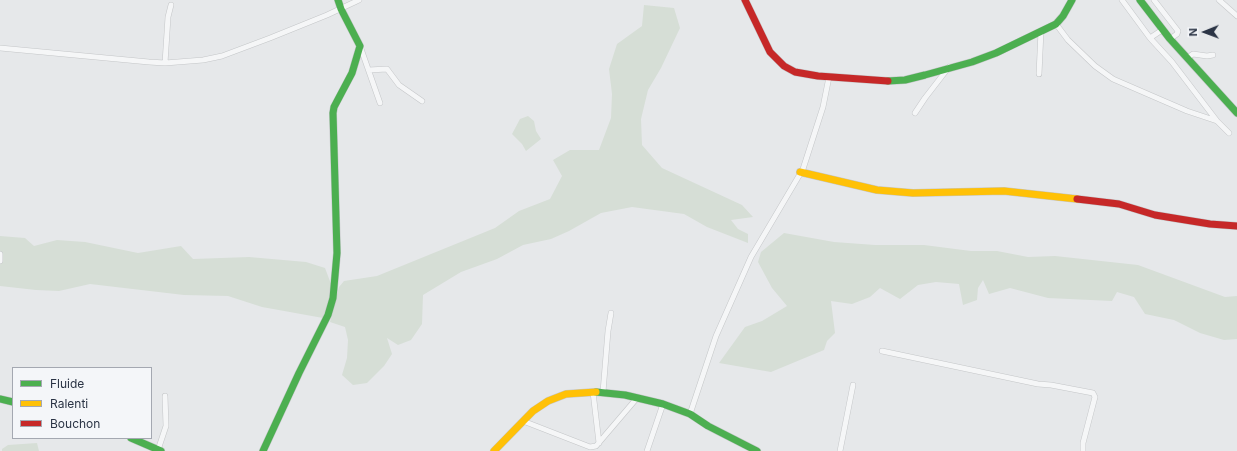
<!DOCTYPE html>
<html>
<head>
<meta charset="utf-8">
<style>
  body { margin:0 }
  #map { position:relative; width:1237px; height:451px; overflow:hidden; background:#e6e8ea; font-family:Inter,sans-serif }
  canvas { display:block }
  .legend { position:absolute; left:12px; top:367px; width:140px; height:72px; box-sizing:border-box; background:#f4f6f9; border:1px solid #a4a8b1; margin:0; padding:5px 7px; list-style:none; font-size:12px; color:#2b3445 }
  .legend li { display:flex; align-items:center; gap:8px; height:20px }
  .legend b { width:20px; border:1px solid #a4a8b1 }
  .north { position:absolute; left:1185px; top:12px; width:40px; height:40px; -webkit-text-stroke:3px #f4f6f9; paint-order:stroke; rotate:269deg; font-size:11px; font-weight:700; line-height:16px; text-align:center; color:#2b3445 }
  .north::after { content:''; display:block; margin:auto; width:14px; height:18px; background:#2b3445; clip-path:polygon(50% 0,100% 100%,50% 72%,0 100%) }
</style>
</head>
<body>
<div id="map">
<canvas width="1237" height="451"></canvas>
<ul class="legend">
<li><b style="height:5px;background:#4caf50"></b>Fluide</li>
<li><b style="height:5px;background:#ffc107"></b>Ralenti</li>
<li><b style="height:5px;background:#c62828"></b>Bouchon</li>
</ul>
<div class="north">N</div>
</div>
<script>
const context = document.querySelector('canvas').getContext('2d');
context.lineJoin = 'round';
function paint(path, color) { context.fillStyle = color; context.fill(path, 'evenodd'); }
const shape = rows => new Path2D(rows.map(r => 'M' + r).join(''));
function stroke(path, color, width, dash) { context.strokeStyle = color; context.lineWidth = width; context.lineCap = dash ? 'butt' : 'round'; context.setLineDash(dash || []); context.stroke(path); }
const green = shape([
  [644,5,674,8,680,28,661,68,648,90,641,119,642,145,662,168,742,205,753,217,731,220,738,229,748,234,748,243,707,227,684,214,632,207,601,213,569,231,551,239,523,245,497,259,461,272,423,295,422,324,411,340,398,345,387,338,392,354,384,366,367,383,353,385,342,375,347,358,348,340,345,327,330,322,339,287,344,281,377,276,495,228,519,211,550,199,562,176,553,160,570,150,599,150,611,118,612,94,609,69,617,44,642,26],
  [528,116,534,121,536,131,541,139,526,151,522,144,512,134,520,119],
  [784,233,834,242,875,245,924,245,971,251,997,251,1028,257,1055,256,1138,265,1225,297,1237,296,1237,339,1224,340,1200,333,1174,320,1145,314,1134,297,1117,292,1112,301,1048,298,1010,288,989,294,983,280,978,288,977,300,963,305,959,284,936,282,918,285,900,299,880,288,870,297,852,304,831,301,835,333,827,341,824,350,771,372,719,363,745,327,762,321,787,306,772,288,758,262,761,252],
  [0,236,25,238,34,246,57,240,85,242,138,253,181,246,193,259,249,257,306,262,325,268,331,284,329,301,323,318,262,307,228,296,184,295,90,284,59,291,36,290,0,286],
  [37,443,39,451,2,451,2,449,8,445]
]);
const street = shape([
  [1122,0,1150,38,1162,30],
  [1154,0,1178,31,1177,34,1170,39],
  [1219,0,1237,16],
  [1056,24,1068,40,1095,66,1113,79,1187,111,1217,121],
  [1150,38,1172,62,1217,121,1229,133],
  [360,46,380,103],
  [0,48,149,62,165,63,203,60,222,56,270,38,327,15,359,0],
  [1187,58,1193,54,1207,56,1213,55],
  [165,63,168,17,171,5],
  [369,70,387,69,399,85,422,101],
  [1039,74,1041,31],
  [915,113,925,98,949,67],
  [0,254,0,261],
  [882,351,1038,384,1051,385,1093,393,1095,397,1083,443,1083,451],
  [593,392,599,443],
  [603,392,608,331,611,313],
  [690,414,716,336,751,257,803,169,823,107,829,77],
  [523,421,590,447,596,446,637,398],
  [158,450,166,426,165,396],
  [647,451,663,404],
  [840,451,853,385]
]);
const fast = shape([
  [1140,0,1170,39,1237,113],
  [888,81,905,80,925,75,972,62,996,53,1056,24,1063,16,1072,0],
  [596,392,625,395,663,404,690,414,708,426,757,451],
  [0,399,13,402],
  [131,438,161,451],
  [263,451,299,373,328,315,333,298,337,253,333,113,334,107,352,73,360,46,341,9,338,0]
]);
const slow = shape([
  [800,172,877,190,913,193,1004,191,1077,199],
  [494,451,533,411,548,401,566,394,596,392]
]);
const jam = shape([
  [745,0,770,52,784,66,795,72,818,76,888,81],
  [1077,199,1119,204,1155,215,1210,224,1237,226]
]);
paint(green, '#d6ded6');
stroke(street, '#c4c6c8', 6);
stroke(fast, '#c4c6c8', 8);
stroke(slow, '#c4c6c8', 8);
stroke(jam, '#c4c6c8', 8);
stroke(street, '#f5f6f7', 5);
stroke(fast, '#4caf50', 7);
stroke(slow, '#ffc107', 7);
stroke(jam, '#c62828', 7);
</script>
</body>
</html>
